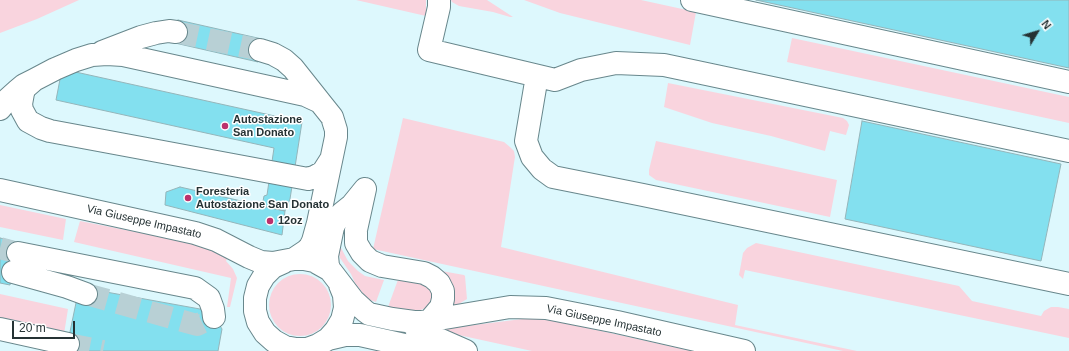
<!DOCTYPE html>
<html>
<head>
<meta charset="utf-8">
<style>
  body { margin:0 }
  #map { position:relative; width:1069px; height:351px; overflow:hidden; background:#ddf8fd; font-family:Helvetica,sans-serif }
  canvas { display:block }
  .north { position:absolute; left:1017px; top:12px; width:40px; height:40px; -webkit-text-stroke:3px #fff; paint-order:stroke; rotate:52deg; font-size:11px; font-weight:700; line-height:16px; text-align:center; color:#253234 }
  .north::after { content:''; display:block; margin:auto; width:14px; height:18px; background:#253234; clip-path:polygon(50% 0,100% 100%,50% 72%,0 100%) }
  .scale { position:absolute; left:12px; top:321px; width:63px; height:18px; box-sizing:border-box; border:2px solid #253234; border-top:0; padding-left:5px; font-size:12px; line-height:14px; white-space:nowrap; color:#253234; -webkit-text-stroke:3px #fff; paint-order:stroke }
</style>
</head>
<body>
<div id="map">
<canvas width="1069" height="351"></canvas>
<div class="north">N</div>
<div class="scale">20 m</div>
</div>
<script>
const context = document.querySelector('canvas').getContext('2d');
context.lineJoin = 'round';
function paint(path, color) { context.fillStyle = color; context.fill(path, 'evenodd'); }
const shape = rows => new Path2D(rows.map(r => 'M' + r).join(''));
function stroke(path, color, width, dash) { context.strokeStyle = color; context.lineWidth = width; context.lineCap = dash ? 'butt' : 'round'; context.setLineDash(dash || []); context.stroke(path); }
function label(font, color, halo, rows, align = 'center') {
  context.font = font + ' Helvetica,sans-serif'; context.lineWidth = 3; context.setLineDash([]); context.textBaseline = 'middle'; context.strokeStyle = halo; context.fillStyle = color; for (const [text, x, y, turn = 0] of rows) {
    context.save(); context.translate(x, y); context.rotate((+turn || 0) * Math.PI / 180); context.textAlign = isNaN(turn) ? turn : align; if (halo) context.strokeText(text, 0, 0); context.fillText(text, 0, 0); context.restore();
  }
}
const green = shape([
  [0,0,79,0,37,19,0,33],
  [356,0,426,0,426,16],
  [451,0,487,0,513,17,510,17,493,12,459,6,452,2],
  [524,0,641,0,696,12,690,45,560,13],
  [792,38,1069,97,1069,123,787,62],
  [668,83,843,118,847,121,849,125,846,135,830,131,825,151,771,136,712,123,664,107],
  [403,118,504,142,510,147,514,151,515,157,514,163,501,247,738,305,735,325,857,351,843,351,373,249],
  [656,141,837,180,830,217,656,180,649,175,649,170],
  [0,205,66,219,63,240,0,227],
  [80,221,203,245,228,257,226,261,233,269,237,278,230,307,227,307,231,278,74,242],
  [756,243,959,286,972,301,1041,316,1044,311,1051,307,1058,307,1069,309,1069,338,745,270,743,279,739,275,743,253,747,248],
  [340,246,348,261,358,271,365,276,384,280,376,302,370,300,365,296,355,283,351,274,340,258,339,253,338,247],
  [436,270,464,275,465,276,467,299,446,312],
  '269 305a31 31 0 1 1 62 0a31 31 0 1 1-62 0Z',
  [399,277,423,283,431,290,432,293,431,299,429,304,426,308,415,312,398,310,388,307],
  [0,294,68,309,64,334,0,321],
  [538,317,692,351,532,351,454,334,442,329]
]);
const building = shape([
  [756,0,1069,0,1069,68,756,0],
  [178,20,262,39,258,62,175,43,178,20],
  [62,69,302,122,290,199,285,211,262,206,264,196,267,195,274,148,56,100,62,69],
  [862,121,1061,164,1041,261,845,219,862,121],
  [180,187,285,211,282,235,165,205,166,192,180,187],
  [0,238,20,243,10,285,0,283,0,238],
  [95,290,211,311,222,329,218,351,66,351,77,298,95,290]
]);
const minorTunnel = shape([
  [176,32,260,50],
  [0,248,18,253],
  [86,294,197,325,214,317],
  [68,344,103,351]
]);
const minor = shape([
  [439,0,439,7,429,50,555,80,581,70,616,63,664,65,1069,151],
  [692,0,1069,82],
  [260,50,273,54,284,60,293,68,320,102],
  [102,52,141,37,156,33,169,31,176,32],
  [537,76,526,141,532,157,542,169,553,177,643,195,1069,284],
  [32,82,25,88,23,93,21,104,22,110,28,121,41,128,50,131,308,179,314,177,323,172,330,161],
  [0,109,8,99,18,90,24,85,34,80,55,69,76,60,92,55,107,54,123,55,305,95,320,102,332,117,336,130,336,137,318,223,313,241,310,247,306,251,294,259],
  [365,189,356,230,356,243,362,253,370,261,382,266,424,273,432,277,439,283,443,291,443,299,441,307,430,320],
  [0,190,195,233,216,240,249,257,261,262,273,263,294,259,304,259,314,261,330,270,353,300,365,311,369,314,392,319,414,322,421,322,510,307,546,308,617,322,744,351],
  [18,253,195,288,209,298,213,309,214,317],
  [284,262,273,267,264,276,258,286,255,298,255,311,258,322,265,333,274,341,285,347,296,349,307,349,318,345,328,339,336,330,342,320,345,308,344,295,340,285],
  [330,270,328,266,327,256,333,227,337,219,342,213,352,205,365,189],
  [13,272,67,287,86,294],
  [0,329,68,344],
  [416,329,466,351],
  [328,339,345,335,360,335,431,351]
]);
const markers = [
  [225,126,4,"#bb316c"],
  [188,198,4,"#bb316c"],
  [270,221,4,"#bb316c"]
];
const poiNames = [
  ["Autostazione",233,120],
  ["San Donato",233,133],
  ["Foresteria",196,192],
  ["Autostazione San Donato",196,205],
  ["12oz",278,221]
];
const streetNames = [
  ["Via Giuseppe Impastato",144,222,13],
  ["Via Giuseppe Impastato",604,321,12]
];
paint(green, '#f9d4de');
paint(building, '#83e0ef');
stroke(building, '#94b5ba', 1);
stroke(minorTunnel, '#b8d0d5', 22, [22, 11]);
stroke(minor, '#68878c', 24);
stroke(minor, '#fff', 22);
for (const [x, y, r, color] of markers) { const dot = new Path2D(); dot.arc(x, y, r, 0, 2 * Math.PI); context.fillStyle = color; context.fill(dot); stroke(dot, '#fff', 1.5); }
label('bold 11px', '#253234', '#fff', poiNames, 'left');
label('11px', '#253234', '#fff', streetNames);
</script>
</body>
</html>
